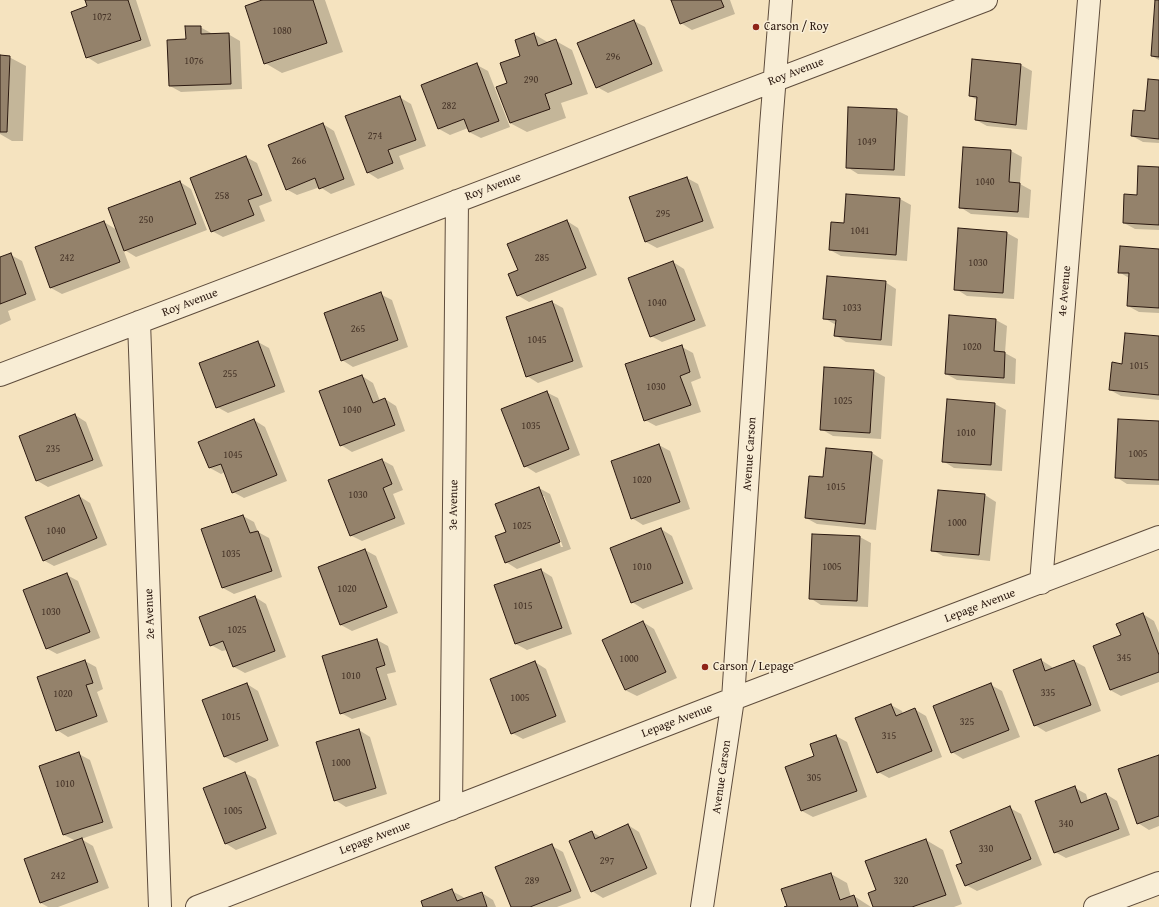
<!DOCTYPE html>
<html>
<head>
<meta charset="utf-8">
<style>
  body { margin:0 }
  canvas { display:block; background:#f5e3bf }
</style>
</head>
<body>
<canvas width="1159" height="907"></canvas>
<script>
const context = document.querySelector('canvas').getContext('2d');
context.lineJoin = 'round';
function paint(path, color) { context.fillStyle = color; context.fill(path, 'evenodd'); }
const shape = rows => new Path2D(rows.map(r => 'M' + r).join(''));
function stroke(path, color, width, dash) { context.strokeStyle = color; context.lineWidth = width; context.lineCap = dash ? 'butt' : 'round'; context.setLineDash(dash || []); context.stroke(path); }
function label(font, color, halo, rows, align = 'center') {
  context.font = font + ' "Gentium Book Plus",serif'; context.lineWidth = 3; context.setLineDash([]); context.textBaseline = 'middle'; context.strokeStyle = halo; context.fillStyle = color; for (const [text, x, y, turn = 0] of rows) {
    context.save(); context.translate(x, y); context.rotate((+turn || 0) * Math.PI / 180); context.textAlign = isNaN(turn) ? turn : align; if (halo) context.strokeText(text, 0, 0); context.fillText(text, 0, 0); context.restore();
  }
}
const shadow = shape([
  [86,0,136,0,151,46,98,64,87,57,89,7],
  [265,0,325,0,343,52,282,73,265,63],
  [672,0,730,0,735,14,692,30,681,23],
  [1156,0,1159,0,1159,60,1152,56],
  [634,21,645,27,663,71,608,93,597,87],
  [200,27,211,33,212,35,228,34,240,41,242,89,181,92,170,86,187,40],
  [534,34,549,43,556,41,572,50,588,94,561,103,566,118,527,132,510,123,508,83],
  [0,56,9,57,26,66,23,141,12,141,0,134],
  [973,60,1021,65,1032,71,1027,130,987,126,976,120,977,100,970,96],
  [477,65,488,71,510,127,481,138,469,132,468,128,450,135,439,129],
  [1159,81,1159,143,1143,142,1132,136,1146,112],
  [399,97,411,104,426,146,399,156,404,169,378,179,367,172],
  [896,110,908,116,905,176,858,174,847,167],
  [323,124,334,131,355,185,331,194,320,187,297,195,286,189],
  [1011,151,1022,157,1020,184,1031,190,1029,218,971,214,960,207],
  [246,157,257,163,272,201,259,206,265,221,223,237,212,231],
  [1159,168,1159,230,1135,229,1124,223],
  [687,178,698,184,714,228,657,248,646,242],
  [180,182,191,189,207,230,136,257,123,249,130,268,62,294,51,288,36,248,104,222,117,230],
  [846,195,900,199,911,205,907,261,841,256,830,250,845,224],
  [567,221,578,228,597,275,529,302,517,295,519,270],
  [959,229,1007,233,1018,239,1014,299,967,296,956,289],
  [1159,250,1159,313,1139,312,1128,306,1129,278,1119,272],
  [11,255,22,261,36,300,8,311,11,320,0,325,0,259],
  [673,262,684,269,706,326,662,342,651,336],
  [885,282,896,289,892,346,846,342,835,335,836,325,824,318],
  [380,294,392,300,408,347,353,367,342,360],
  [552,302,563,308,583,367,538,383,527,376],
  [950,316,996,320,1007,326,1005,353,1016,359,1015,384,957,380,946,374],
  [1159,337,1159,400,1121,396,1110,390,1123,365],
  [258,342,269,348,285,392,228,413,217,407],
  [682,347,693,353,701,378,691,382,701,412,656,426,645,420],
  [874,371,885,377,881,439,833,436,821,429],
  [362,376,373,383,380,401,385,399,396,406,405,431,352,452,341,445],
  [546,392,558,398,580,455,536,473,525,466],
  [995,404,1006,410,1002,471,954,468,943,461],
  [75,415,86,422,103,466,48,487,36,480],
  [254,420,265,427,287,481,244,498,233,492,225,472,221,474,210,468],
  [1159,422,1159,485,1127,484,1116,477],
  [659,445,670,451,690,509,643,525,632,518],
  [872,453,883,460,876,530,817,524,806,518,824,478],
  [382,460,393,466,403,490,393,494,405,524,362,541,350,535],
  [539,488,550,494,571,549,517,569,506,562,508,533],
  [542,496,544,496,563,547,561,547],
  [985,495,996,502,990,561,943,556,932,550],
  [79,496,90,503,107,545,54,566,43,560],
  [243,516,254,522,258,532,269,538,282,577,234,594,223,588,203,530],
  [661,529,672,536,693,589,643,609,632,602],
  [860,537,871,543,868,607,821,605,810,598],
  [365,550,376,556,398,613,352,631,341,625],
  [541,570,552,577,572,634,527,650,516,644],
  [67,575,78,581,100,638,57,654,46,648],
  [255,597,266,604,286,657,245,673,234,667,227,650,222,651,211,645],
  [1143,614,1154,621,1159,633,1159,682,1121,696,1110,690,1122,635],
  [643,622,654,629,677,678,637,696,625,690],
  [377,640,388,646,396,672,387,674,397,705,352,719,341,713],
  [1041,660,1052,667,1053,669,1074,661,1085,667,1101,711,1046,732,1035,725],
  [85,661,96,667,103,689,97,692,108,722,68,737,57,730],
  [535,662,546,669,566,722,523,739,512,733],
  [247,684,258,691,279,746,236,763,225,757,204,701],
  [991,685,1002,691,1020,737,963,759,952,752],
  [891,705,902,711,903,714,914,709,926,716,942,757,889,778,878,772],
  [359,730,370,737,387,794,346,807,335,800],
  [836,736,847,742,867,797,813,817,802,811,815,757],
  [79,754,90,760,113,828,81,839,93,846,109,888,58,907,48,907,41,903,25,860,76,841,64,835],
  [1159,756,1159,826,1149,830,1138,823],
  [245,773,256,779,277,834,236,850,225,843],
  [1075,788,1086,794,1088,801,1106,794,1117,801,1130,835,1066,858,1055,852],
  [1010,808,1021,814,1042,865,977,891,966,885,964,863],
  [628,825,639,832,657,874,603,898,592,891,592,832,601,837],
  [926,840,943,850,962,904,954,907,874,907,877,891],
  [552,846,563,852,581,898,557,907,512,907],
  [831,874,847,883,851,897,854,896,871,907,787,907],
  [452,891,463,897,465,900,482,893,493,900,496,907,424,907]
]);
const building = shape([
  [85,0,128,0,141,40,86,58,71,12,87,6,85,0],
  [262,0,313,0,327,43,264,64,245,6,262,0],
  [671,0,721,0,724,7,680,24,671,0],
  [1155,0,1159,0,1159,57,1151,56,1155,0],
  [634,20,652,64,596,88,577,43,634,20],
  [185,26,201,26,201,34,229,33,231,84,169,86,167,40,186,39,185,26],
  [534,33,538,46,556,39,572,84,545,94,550,109,510,123,496,87,507,83,500,63,520,56,515,40,534,33],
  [0,55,10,56,7,132,0,132,0,55],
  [972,59,1021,64,1016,125,975,120,977,97,969,96,972,59],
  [477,63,499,121,469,132,464,119,438,129,421,85,477,63],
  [1148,79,1159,80,1159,139,1131,136,1133,110,1145,111,1148,79],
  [400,96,416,140,388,150,393,163,367,173,345,116,400,96],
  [848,107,897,109,894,170,846,168,848,107],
  [323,123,344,179,319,189,315,178,286,190,268,145,323,123],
  [963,147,1011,150,1009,182,1020,183,1018,212,959,208,963,147],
  [246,156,262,195,248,200,254,215,211,232,190,178,246,156],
  [1138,166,1159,167,1159,225,1123,223,1124,194,1137,195,1138,166],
  [687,177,703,221,645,242,629,197,687,177],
  [180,181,196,224,124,251,108,208,180,181],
  [846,194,900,198,896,255,829,250,831,222,844,223,846,194],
  [567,220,586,268,517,296,508,274,518,270,507,244,567,220],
  [104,221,120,262,50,288,35,247,104,221],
  [958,228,1007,232,1003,293,954,290,958,228],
  [1120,246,1159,249,1159,308,1127,306,1129,273,1118,273,1120,246],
  [11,253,26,294,0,304,0,257,11,253],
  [673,261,695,320,650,337,628,278,673,261],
  [827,276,886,281,881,340,834,336,836,320,823,319,827,276],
  [381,292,398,340,341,361,324,313,381,292],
  [552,301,573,361,526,377,506,317,552,301],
  [949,315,996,319,994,351,1005,352,1004,378,945,374,949,315],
  [1125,333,1159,336,1159,395,1109,390,1112,362,1122,364,1125,333],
  [258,341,275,386,216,408,199,363,258,341],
  [682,345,690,372,680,376,691,405,644,421,625,364,682,345],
  [824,367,874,370,870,433,820,430,824,367],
  [362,375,373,403,385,398,395,425,340,446,319,391,362,375],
  [547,391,569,449,524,467,501,409,547,391],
  [947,399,995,403,991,465,942,462,947,399],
  [75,414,93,460,36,481,19,436,75,414],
  [254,419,277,475,232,493,221,464,209,468,198,442,254,419],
  [1118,419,1159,421,1159,480,1115,478,1118,419],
  [659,444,680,502,631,519,611,461,659,444],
  [826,448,872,452,865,524,805,518,809,476,823,477,826,448],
  [382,459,392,484,383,488,395,518,350,536,328,480,382,459],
  [539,487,560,542,505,563,495,536,506,532,495,504,539,487],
  [938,490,985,494,979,555,931,551,938,490],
  [79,495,97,538,43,561,25,517,79,495],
  [243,515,250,533,258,531,272,571,222,588,201,529,243,515],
  [661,528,683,583,631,603,610,548,661,528],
  [812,534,860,536,857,601,809,599,812,534],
  [365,549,387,607,340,625,318,567,365,549],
  [541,569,562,628,515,644,494,585,541,569],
  [67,573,90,632,46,649,23,590,67,573],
  [255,596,275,651,233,667,223,641,210,646,199,617,255,596],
  [1143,613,1159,655,1159,672,1110,690,1093,646,1121,635,1116,624,1143,613],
  [643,621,666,672,625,690,602,640,643,621],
  [377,639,385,665,376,668,386,699,340,714,322,656,377,639],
  [1041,659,1045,671,1074,660,1091,705,1034,726,1013,670,1041,659],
  [85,660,93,683,86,685,97,716,56,731,37,677,85,660],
  [535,661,556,716,511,734,490,679,535,661],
  [247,683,268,740,224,757,202,700,247,683],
  [991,683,1009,730,951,753,933,706,991,683],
  [891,704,896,716,915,708,932,751,877,773,855,718,891,704],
  [359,729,376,788,334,801,316,742,359,729],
  [836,735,857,791,801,811,785,767,814,756,810,744,836,735],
  [79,752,103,822,63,835,39,766,79,752],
  [1159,755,1159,816,1137,824,1118,769,1159,755],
  [245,772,266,828,225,844,203,788,245,772],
  [1075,786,1081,803,1106,793,1119,829,1054,853,1035,801,1075,786],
  [1010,806,1031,859,965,886,956,865,962,863,950,831,1010,806],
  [628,824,647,868,591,892,569,841,592,831,595,839,628,824],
  [82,838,98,882,40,903,24,859,82,838],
  [926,839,946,895,912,907,873,907,868,893,876,890,865,861,926,839],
  [552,844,571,891,530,907,511,907,495,867,552,844],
  [831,873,840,900,854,895,858,907,784,907,787,906,781,889,831,873],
  [452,889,457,901,482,892,487,907,423,907,421,901,452,889]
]);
const minor = shape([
  [139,322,160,907],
  [0,375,986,0],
  [1041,583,1089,0],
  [451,809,457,201],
  [197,907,733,699,1159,537],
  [702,907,733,699,771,126,781,0],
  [1095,907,1159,883]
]);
const markers = [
  [756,27,4,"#8f2418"],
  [705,667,4,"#8f2418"]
];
const numberNames = [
  ["1072",102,17],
  ["1080",282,31],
  ["296",613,57],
  ["1076",194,61],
  ["290",531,80],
  ["282",449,106],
  ["274",375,136],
  ["1049",867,142],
  ["266",299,161],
  ["1040",985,182],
  ["258",222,196],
  ["295",663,214],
  ["250",146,220],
  ["1041",860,231],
  ["242",67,258],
  ["285",542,258],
  ["1030",978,263],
  ["1040",657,303],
  ["1033",852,308],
  ["265",358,329],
  ["1045",537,340],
  ["1020",972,347],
  ["1015",1139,366],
  ["255",230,374],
  ["1030",656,387],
  ["1025",843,401],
  ["1040",352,410],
  ["1035",531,426],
  ["1010",966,433],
  ["235",53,449],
  ["1005",1138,454],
  ["1045",233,455],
  ["1020",642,480],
  ["1015",836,487],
  ["1030",358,495],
  ["1000",957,523],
  ["1025",522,526],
  ["1040",56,531],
  ["1035",231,554],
  ["1010",642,567],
  ["1005",832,567],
  ["1020",347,589],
  ["1015",523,606],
  ["1030",51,612],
  ["1025",237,630],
  ["345",1124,658],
  ["1000",629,659],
  ["1010",351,676],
  ["335",1048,693],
  ["1020",63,694],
  ["1005",520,698],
  ["1015",231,717],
  ["325",967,722],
  ["315",889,736],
  ["1000",341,763],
  ["305",814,778],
  ["1010",65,784],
  ["1005",233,811],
  ["340",1066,824],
  ["330",986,849],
  ["297",607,861],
  ["242",58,876],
  ["289",532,881],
  ["320",901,881]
];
const poiNames = [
  ["Carson / Roy",764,27],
  ["Carson / Lepage",713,667]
];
const streetNames = [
  ["Roy Avenue",796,72,-21],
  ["Roy Avenue",493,187,-21],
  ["4e Avenue",1065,291,-85],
  ["Roy Avenue",190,303,-21],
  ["Avenue Carson",750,454,-86],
  ["3e Avenue",454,505,-89],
  ["Lepage Avenue",980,606,-21],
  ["2e Avenue",150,614,-92],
  ["Lepage Avenue",677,721,-21],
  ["Avenue Carson",722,777,-82],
  ["Lepage Avenue",375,838,-21]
];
paint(shadow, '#0003');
paint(building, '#94826b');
stroke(building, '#2b1910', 1);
stroke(minor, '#5e4c3c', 24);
stroke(minor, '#f8edd5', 22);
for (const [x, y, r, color] of markers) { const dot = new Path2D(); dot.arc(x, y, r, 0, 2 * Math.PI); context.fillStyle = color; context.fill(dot); stroke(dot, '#f8edd5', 1.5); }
label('10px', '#453327', null, numberNames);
label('12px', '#2b1910', '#f8edd5', poiNames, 'left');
label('12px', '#2b1910', '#f8edd5', streetNames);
</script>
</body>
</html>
